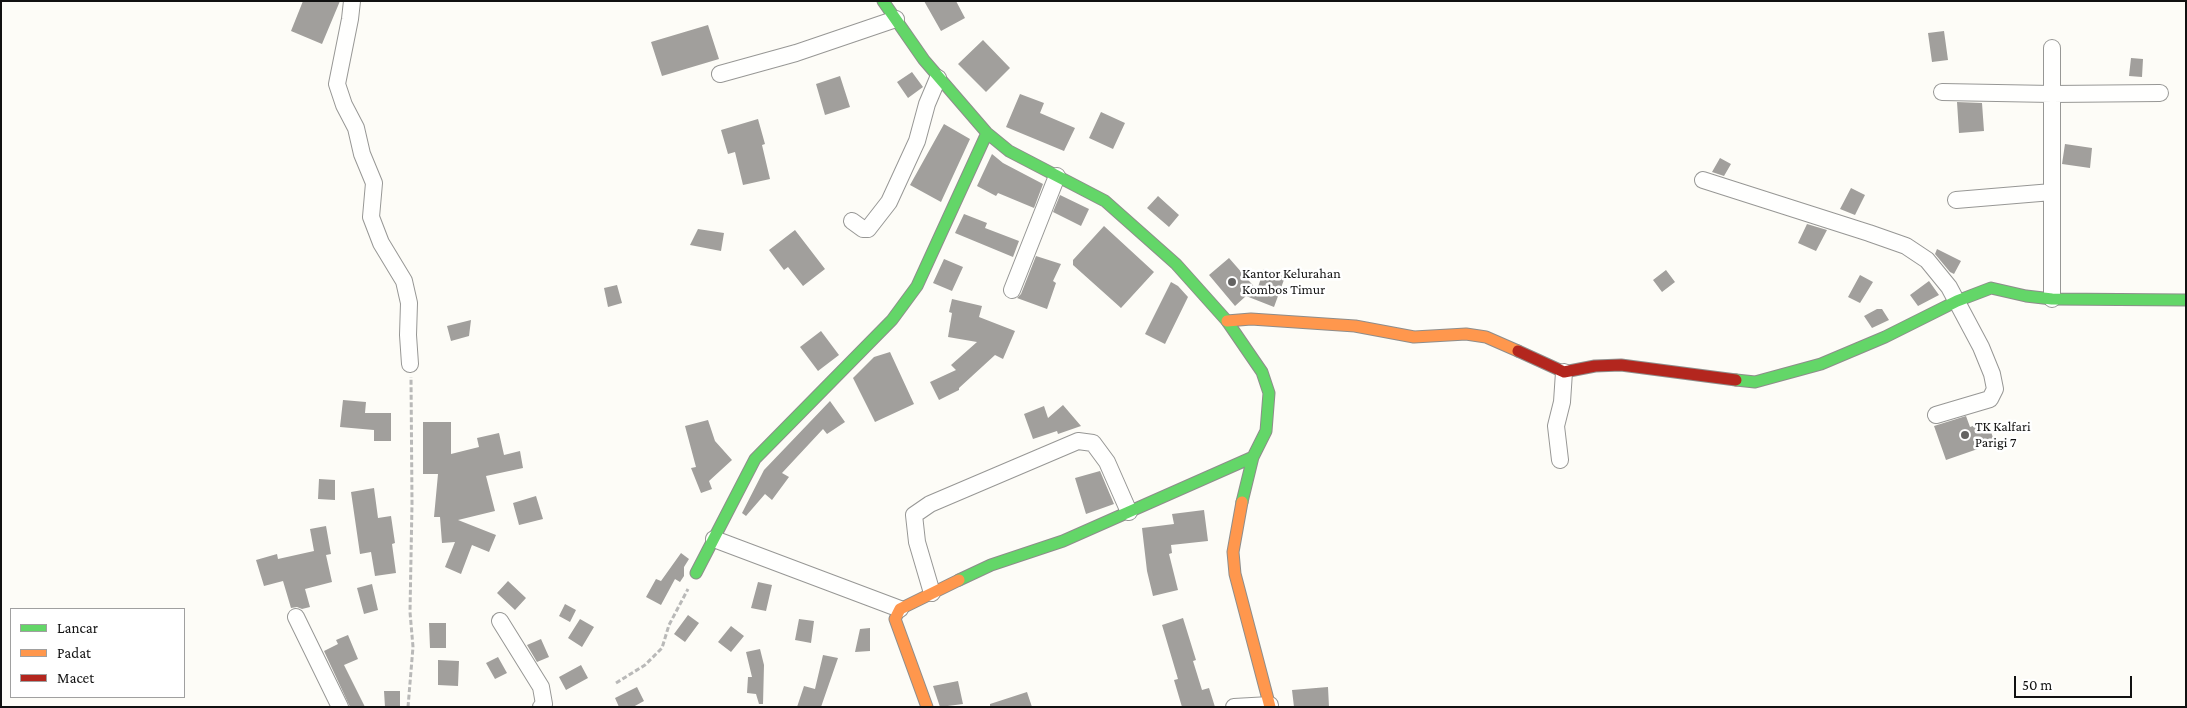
<!DOCTYPE html>
<html>
<head>
<meta charset="utf-8">
<style>
  body { margin:0 }
  #map { position:relative; width:2187px; height:708px; overflow:hidden; background:#fdfcf7; font-family:"Crimson Pro",serif }
  canvas { display:block }
  .frame { position:absolute; inset:0; border:2px solid #111; pointer-events:none }
  .legend { position:absolute; left:10px; top:608px; width:175px; height:90px; box-sizing:border-box; background:#fff; border:1px solid #a0a0a0; margin:0; padding:6px 9px; list-style:none; font-size:15px; color:#111 }
  .legend li { display:flex; align-items:center; gap:10px; height:25px }
  .legend b { width:25px; border:1px solid #a0a0a0 }
  .scale { position:absolute; left:2014px; top:676px; width:118px; height:22px; box-sizing:border-box; border:2px solid #111; border-top:0; padding-left:6px; font-size:15px; line-height:18px; white-space:nowrap; color:#111; -webkit-text-stroke:4px #fff; paint-order:stroke }
</style>
</head>
<body>
<div id="map">
<canvas width="2187" height="708"></canvas>
<div class="frame"></div>
<ul class="legend">
<li><b style="height:6px;background:#63d668"></b>Lancar</li>
<li><b style="height:6px;background:#ff974d"></b>Padat</li>
<li><b style="height:6px;background:#b3261e"></b>Macet</li>
</ul>
<div class="scale">50 m</div>
</div>
<script>
const context = document.querySelector('canvas').getContext('2d');
context.lineJoin = 'round';
function paint(path, color) { context.fillStyle = color; context.fill(path, 'evenodd'); }
const shape = rows => new Path2D(rows.map(r => 'M' + r).join(''));
function stroke(path, color, width, dash) { context.strokeStyle = color; context.lineWidth = width; context.lineCap = dash ? 'butt' : 'round'; context.setLineDash(dash || []); context.stroke(path); }
function label(font, color, halo, rows, align = 'center') {
  context.font = font + ' "Crimson Pro",serif'; context.lineWidth = 5; context.setLineDash([]); context.textBaseline = 'middle'; context.strokeStyle = halo; context.fillStyle = color; for (const [text, x, y, turn = 0] of rows) {
    context.save(); context.translate(x, y); context.rotate((+turn || 0) * Math.PI / 180); context.textAlign = isNaN(turn) ? turn : align; if (halo) context.strokeText(text, 0, 0); context.fillText(text, 0, 0); context.restore();
  }
}
const building = shape([
  [303,1,340,1,322,44,291,31],
  [924,1,956,1,965,18,941,31],
  [708,25,719,59,662,76,651,42],
  [1944,31,1948,60,1932,62,1928,33],
  [983,40,1010,68,986,92,958,64],
  [2131,58,2143,59,2142,77,2129,76],
  [912,72,923,87,908,98,897,82],
  [840,76,850,107,825,115,816,84],
  [1020,94,1044,103,1040,113,1075,128,1064,151,1006,127],
  [1957,102,1982,103,1984,131,1959,133],
  [1101,112,1125,123,1113,149,1089,138],
  [758,119,765,144,762,145,770,179,743,185,735,152,728,154,721,130],
  [944,124,970,139,941,202,910,185],
  [2065,144,2092,148,2090,168,2062,164],
  [992,154,1003,163,1043,184,1034,208,998,193,996,196,977,186],
  [1720,158,1731,164,1724,176,1712,172],
  [1851,188,1865,195,1855,215,1840,209],
  [1060,195,1089,209,1081,226,1053,212],
  [1158,196,1179,215,1169,227,1147,208],
  [964,214,987,223,985,228,1019,241,1013,257,955,233],
  [1807,224,1827,230,1816,251,1798,243],
  [1104,226,1154,272,1121,308,1073,265,1073,260],
  [698,229,724,233,721,251,690,245],
  [795,230,825,269,803,286,788,267,784,270,769,250],
  [1937,249,1961,261,1954,274,1950,272,1935,254],
  [1036,256,1061,264,1053,281,1056,283,1047,309,1017,298,1021,294],
  [1229,258,1257,290,1264,269,1285,277,1274,307,1246,296,1235,306,1209,275],
  [944,259,963,267,952,291,933,283],
  [1666,270,1675,282,1662,292,1653,280],
  [1860,275,1873,282,1860,303,1848,297],
  [1929,281,1939,295,1918,306,1910,295],
  [1171,282,1178,286,1188,297,1165,344,1145,334],
  [617,285,622,303,608,307,604,288],
  [952,299,982,306,979,317,1015,331,1003,359,995,355,959,388,959,390,939,400,930,382,956,370,951,365,977,342,948,337,952,313,949,312],
  [1877,309,1882,309,1889,320,1872,328,1864,316],
  [471,320,469,336,451,341,447,326],
  [821,331,839,355,818,371,800,347],
  [890,352,914,404,875,422,853,378,874,357],
  [343,400,366,402,365,413,391,413,391,441,374,441,374,430,340,427],
  [830,401,845,422,827,434,823,429,782,473,789,477,772,500,765,494,746,516,742,513,764,470],
  [1063,405,1081,426,1058,434,1057,431,1033,439,1024,414,1044,406,1048,418],
  [1966,416,1970,427,1987,421,1995,443,1946,460,1934,426],
  [708,420,715,441,732,460,709,481,712,489,701,493,691,468,696,467,685,426],
  [423,422,451,422,451,454,479,447,477,438,499,433,504,455,520,451,523,468,486,476,495,511,458,520,496,535,489,552,472,545,461,574,445,567,455,542,442,543,440,517,434,517,438,474,423,474],
  [1100,471,1114,504,1086,514,1075,478],
  [319,479,335,480,335,500,318,499],
  [374,488,378,518,391,516,395,543,392,544,396,573,375,576,371,552,360,554,351,492],
  [536,496,543,519,519,525,513,503],
  [1204,510,1208,541,1171,545,1172,553,1169,554,1178,590,1153,596,1147,571,1142,528,1174,524,1172,514],
  [326,526,331,554,326,555,332,582,305,589,310,607,302,609,297,607,291,608,283,581,264,586,256,560,277,554,278,559,314,551,310,529],
  [681,553,689,559,684,567,684,576,680,582,675,579,661,605,646,597,656,579,661,581],
  [508,581,526,598,515,610,497,593],
  [758,582,772,585,766,611,751,608],
  [372,584,378,610,364,614,357,588],
  [565,604,576,610,570,622,559,616],
  [688,615,699,623,685,642,674,634],
  [1183,618,1196,660,1193,661,1202,690,1209,688,1215,707,1182,707,1174,680,1178,679,1162,625],
  [580,619,594,627,582,647,568,638],
  [799,619,814,621,811,643,795,640],
  [429,623,446,623,446,648,430,648],
  [731,626,744,636,731,652,718,642],
  [870,628,870,651,855,652,860,629],
  [348,635,358,659,344,665,365,707,350,707,324,651,338,644,336,640],
  [541,639,549,657,537,662,527,645],
  [760,649,764,665,763,704,759,704,756,694,747,693,748,677,752,677,746,652],
  [823,655,838,658,821,707,797,707,804,686,815,689],
  [498,657,507,673,495,679,486,663],
  [438,660,459,661,458,686,438,685],
  [581,665,588,678,566,690,559,677],
  [958,681,963,704,940,707,933,686],
  [637,687,644,701,633,707,619,707,615,698],
  [1328,687,1329,707,1294,707,1292,690],
  [384,691,400,691,400,707,385,707],
  [1027,692,1032,707,990,707,990,704]
]);
const path = shape([
  [616,683,645,665,662,648,669,625,688,589],
  [408,707,413,647,410,612,412,503,411,377]
]);
const street = shape([
  [352,1,350,19,337,84,344,105,356,128,362,154,374,183,371,217,381,243,404,281,409,303,408,335,410,364],
  [2052,48,2052,299],
  [720,74,796,53,896,19],
  [1942,92,2052,94,2160,93],
  [1703,180,1869,233,1906,246,1927,260,1949,287,1981,347,1992,374,1995,389,1990,399,1936,415],
  [1956,200,2052,192],
  [852,221,863,229,868,229,889,202,917,141,927,104,938,78],
  [1012,290,1057,176],
  [1560,460,1556,426,1562,402,1564,372],
  [714,539,900,609],
  [932,593,917,542,914,515,930,504,1078,441,1093,443,1107,462,1129,512],
  [296,617,340,707],
  [500,621,541,687,544,704,541,707],
  [1234,707,1270,705]
]);
const fast = shape([
  [883,1,924,60,987,133,1009,151,1105,201,1176,264,1227,321,1262,372,1269,393,1266,431,1253,457,1242,502],
  [1736,380,1755,382,1821,364,1885,337,1957,301,1991,288,2026,296,2052,299,2186,300],
  [696,573,755,459,892,320,917,286,987,133],
  [959,580,991,565,1063,541,1253,457]
]);
const slow = shape([
  [1227,321,1251,319,1355,326,1414,337,1466,334,1486,337,1518,351],
  [1242,502,1233,552,1235,574,1270,707],
  [927,707,895,619,900,609,959,580]
]);
const jam = shape([
  [1518,351,1564,372,1595,366,1621,365,1736,380]
]);
const markers = [
  [1232,282,5,"#646362"],
  [1965,435,5,"#646362"]
];
const poiNames = [
  ["Kantor Kelurahan",1242,274],
  ["Kombos Timur",1242,290],
  ["TK Kalfari",1975,427],
  ["Parigi 7",1975,443]
];
paint(building, '#a19f9c');
stroke(street, '#979795', 18);
stroke(fast, '#8e8d8b', 13);
stroke(slow, '#8e8d8b', 13);
stroke(jam, '#8e8d8b', 13);
stroke(path, '#b9b9b8', 3, [5, 2.5]);
stroke(street, '#fffffe', 16);
stroke(fast, '#63d668', 11);
stroke(slow, '#ff974d', 11);
stroke(jam, '#b3261e', 11);
for (const [x, y, r, color] of markers) { const dot = new Path2D(); dot.arc(x, y, r, 0, 2 * Math.PI); context.fillStyle = color; context.fill(dot); stroke(dot, '#fff', 2); }
label('14px', '#111', '#fff', poiNames, 'left');
</script>
</body>
</html>
